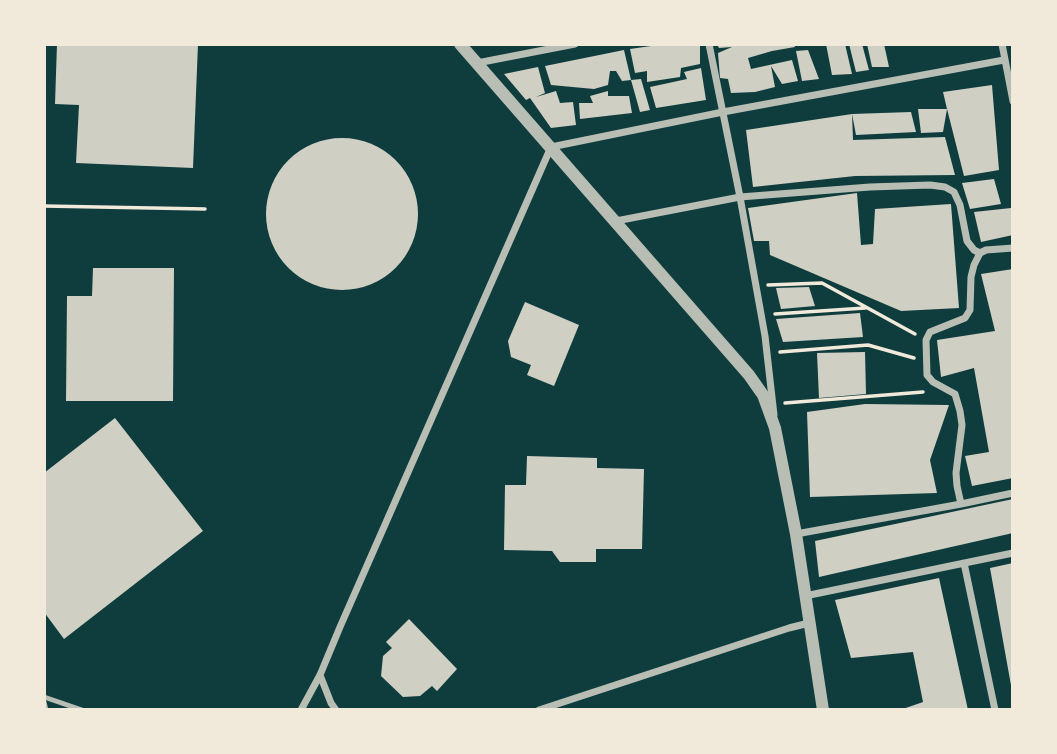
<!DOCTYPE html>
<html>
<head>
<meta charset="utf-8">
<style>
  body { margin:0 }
  #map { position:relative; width:1057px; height:754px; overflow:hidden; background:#0f3d3e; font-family:Quicksand,sans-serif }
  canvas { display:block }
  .frame { position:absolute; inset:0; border:46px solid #f1e9da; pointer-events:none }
</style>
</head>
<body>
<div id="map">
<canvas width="1057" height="754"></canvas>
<div class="frame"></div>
</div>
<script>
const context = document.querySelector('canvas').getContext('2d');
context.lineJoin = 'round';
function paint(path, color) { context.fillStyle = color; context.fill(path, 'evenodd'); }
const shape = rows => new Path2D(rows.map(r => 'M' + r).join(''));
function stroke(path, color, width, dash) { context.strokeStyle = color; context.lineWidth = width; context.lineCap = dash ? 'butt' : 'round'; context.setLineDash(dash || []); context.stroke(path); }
const building = shape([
  [57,44,198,44,193,168,76,163,79,105,55,104],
  [665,44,700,44,700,64,681,68,680,77,647,82,647,71,635,73,630,49],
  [717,44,794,44,795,47,772,51,748,58,751,69,792,60,798,81,782,84,771,66,775,87,755,92,731,93,728,79,720,78,718,53,732,47,719,48],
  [826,44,845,44,852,74,832,75],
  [849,44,862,44,869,70,856,72],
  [867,44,884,44,889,67,872,67],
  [624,50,631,80,641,79,650,110,640,112,631,80,622,81,616,71,610,71,608,85,594,89,551,85,545,66],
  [808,50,819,79,802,81,796,51],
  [538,67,545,93,536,97,556,91,560,103,573,102,576,125,551,128,530,98,526,100,504,74],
  [701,68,706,100,656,108,650,87,687,79,684,72],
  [992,85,999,170,964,176,947,109,943,132,921,133,918,109,947,109,943,92],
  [608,91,608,96,629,96,632,113,580,119,579,103,593,103,590,96],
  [911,112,916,132,856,135,852,114,853,140,945,137,955,175,855,176,753,187,746,130,852,114],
  '266 214a76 76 0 1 1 152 0a76 76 0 1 1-152 0Z',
  [994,179,1001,204,970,209,962,183],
  [857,193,861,245,873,244,875,209,951,204,959,308,901,311,770,255,769,241,754,241,748,208],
  [1011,208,1013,217,1013,235,981,242,974,212],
  [93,268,174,268,173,401,66,401,67,296,92,296],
  [1013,269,1013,478,972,486,965,456,989,452,974,368,941,377,937,340,995,331,981,274],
  [809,287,815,306,781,309,776,288],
  [525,302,579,325,554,386,527,375,531,365,511,357,508,341],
  [860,313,863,337,783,342,776,319],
  [865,352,866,394,819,398,817,353],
  [865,404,949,405,930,460,937,493,810,497,807,412],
  [115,418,203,531,64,639,44,612,44,473],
  [527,456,597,458,597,468,644,469,642,549,596,549,596,562,560,562,552,551,504,550,505,485,526,485],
  [1013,499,1013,533,819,577,815,541],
  [1013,563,1013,691,1012,691,990,568],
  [939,578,968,710,900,710,923,702,913,652,851,658,835,600],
  [409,619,457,669,437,691,432,686,420,696,403,697,381,676,383,656,392,648,386,642]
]);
const path = shape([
  [44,206,205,209],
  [768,285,822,283,915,334],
  [775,314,865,308],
  [780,352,868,345,914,358],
  [785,403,923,392]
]);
const service = shape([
  [44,697,82,710],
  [44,702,46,710]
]);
const minor = shape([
  [709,44,740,197,765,336,774,415],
  [1002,44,1013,101],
  [477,63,575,44],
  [616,221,740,197,870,187,930,185,945,187,954,192,960,205,967,241,974,250,980,253,986,250,1013,248],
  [961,504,957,486,956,473,962,425,960,411,955,394,933,382,927,375,926,340,930,332,965,318,970,310,971,277,974,265,980,253],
  [796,534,961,504,1013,493],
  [964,563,995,710],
  [805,596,1013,553],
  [320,675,331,703,336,710],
  [301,710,320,675,340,627,551,147,723,112,1004,60],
  [539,710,789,628,809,623]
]);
const tertiary = shape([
  [460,44,749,375,763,395,775,428,796,534,823,710]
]);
paint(building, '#cfcfc3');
stroke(path, '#f1e9da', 3.5);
stroke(service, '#b8beb3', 5);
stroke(minor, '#b8beb3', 7);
stroke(tertiary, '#b8beb3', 12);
</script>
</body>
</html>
